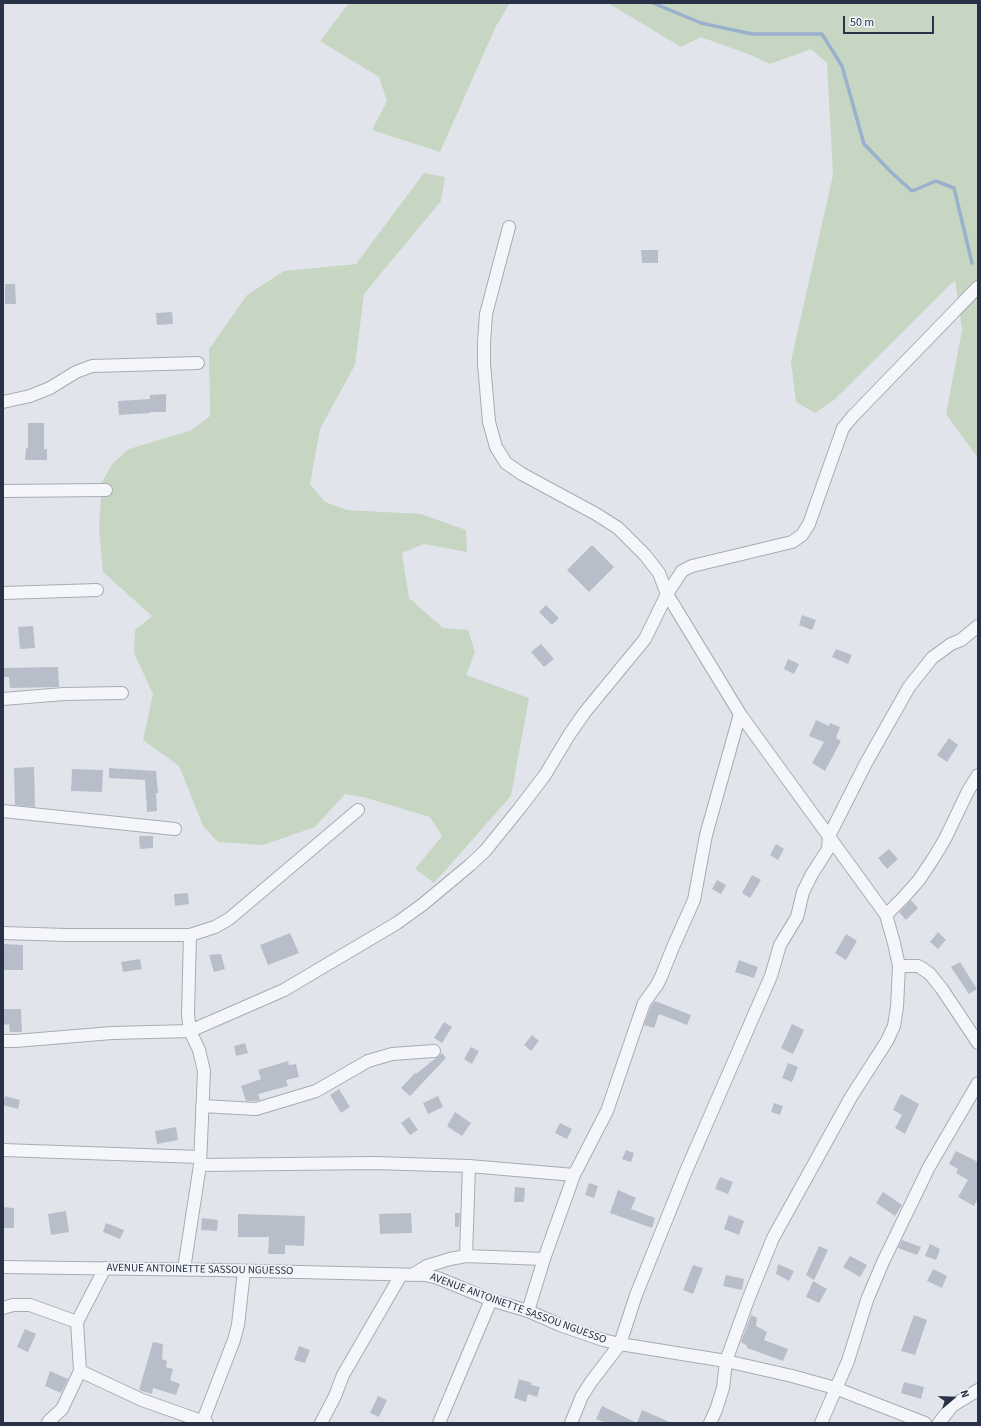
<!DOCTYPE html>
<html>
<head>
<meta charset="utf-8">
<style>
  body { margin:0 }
  #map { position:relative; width:981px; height:1426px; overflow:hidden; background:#e1e5eb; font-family:"Source Sans 3",sans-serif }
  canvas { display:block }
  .frame { position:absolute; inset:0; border:4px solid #283145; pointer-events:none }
  .north { position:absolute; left:933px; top:1378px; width:40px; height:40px; -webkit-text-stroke:3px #f1f4f8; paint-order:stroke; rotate:71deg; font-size:11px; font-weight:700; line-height:16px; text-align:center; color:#283145 }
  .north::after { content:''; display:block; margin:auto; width:14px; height:18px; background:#283145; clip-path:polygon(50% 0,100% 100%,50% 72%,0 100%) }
  .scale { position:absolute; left:843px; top:16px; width:91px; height:18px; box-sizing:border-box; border:2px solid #283145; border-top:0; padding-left:5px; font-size:12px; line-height:14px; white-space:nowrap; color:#283145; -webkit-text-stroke:3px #f1f4f8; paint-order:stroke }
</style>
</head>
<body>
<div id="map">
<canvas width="981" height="1426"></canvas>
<div class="frame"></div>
<div class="north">N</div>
<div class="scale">50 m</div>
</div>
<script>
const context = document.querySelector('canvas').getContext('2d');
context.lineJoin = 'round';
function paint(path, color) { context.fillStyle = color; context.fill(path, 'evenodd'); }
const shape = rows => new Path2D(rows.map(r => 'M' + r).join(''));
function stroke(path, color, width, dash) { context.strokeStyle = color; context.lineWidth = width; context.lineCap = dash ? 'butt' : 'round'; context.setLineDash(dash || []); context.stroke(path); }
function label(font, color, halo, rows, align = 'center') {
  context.font = font + ' "Source Sans 3",sans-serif'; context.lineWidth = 3.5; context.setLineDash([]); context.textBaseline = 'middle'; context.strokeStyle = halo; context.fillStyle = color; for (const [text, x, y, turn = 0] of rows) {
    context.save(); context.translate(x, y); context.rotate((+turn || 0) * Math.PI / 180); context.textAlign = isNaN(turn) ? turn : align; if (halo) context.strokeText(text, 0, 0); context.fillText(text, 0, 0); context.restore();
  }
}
const green = shape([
  [349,3,510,3,496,26,440,152,372,130,387,101,379,77,320,41],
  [608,3,978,3,978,458,946,414,962,330,955,280,834,400,815,413,796,402,791,361,833,175,827,63,811,49,770,64,748,54,701,37,681,47],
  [424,173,445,177,441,201,364,294,355,365,320,429,310,484,325,502,347,510,421,514,466,530,467,552,424,544,402,553,409,598,443,628,468,630,475,652,466,675,529,698,511,796,434,883,415,869,442,836,430,817,367,798,345,794,315,827,263,845,218,842,203,826,179,766,143,740,153,694,134,653,135,630,152,616,103,572,99,528,102,482,113,463,129,449,192,430,210,416,209,349,247,295,284,271,356,264]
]);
const stream = shape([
  [653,3,701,23,752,34,822,34,842,66,864,144,892,173,912,191,936,181,954,188,972,263]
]);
const building = shape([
  [641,250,658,250,658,263,642,263],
  [5,284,15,284,16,304,5,304],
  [172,312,173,324,157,325,156,313],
  [166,394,166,412,150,412,150,413,119,415,118,401,150,399,150,395],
  [28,423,44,423,44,449,47,449,47,460,25,460,26,448,28,448],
  [592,545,614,567,589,592,567,570],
  [546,605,559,618,552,625,539,612],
  [802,615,816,620,812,630,799,625],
  [33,626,35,648,20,649,18,627],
  [541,644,554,659,544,667,531,652],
  [836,649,852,655,848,664,832,657],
  [788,659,799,664,794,674,784,669],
  [58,667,59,687,10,688,9,677,4,677,3,668],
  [816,720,829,726,830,723,840,727,836,738,841,741,825,771,812,763,824,742,809,736],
  [949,738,958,745,947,762,937,755],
  [34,767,35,807,15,805,14,768],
  [109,768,156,771,158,793,156,793,157,811,147,812,145,780,109,778],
  [72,769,103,770,102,792,71,791],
  [139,836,153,836,153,848,140,849],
  [776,844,784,849,778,860,770,855],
  [889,849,898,859,887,869,878,858],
  [752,875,761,880,750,898,742,893],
  [717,880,726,885,721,894,712,889],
  [188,893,189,904,175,906,174,894],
  [911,900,918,908,906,920,899,912],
  [938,932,946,940,938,949,930,942],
  [290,933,299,953,268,965,260,945],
  [846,934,857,941,846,960,835,953],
  [4,944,23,945,23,970,4,970],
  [221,954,225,969,214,972,209,955],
  [140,959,142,969,123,972,121,962],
  [739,960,758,967,754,978,735,972],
  [960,962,977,989,969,994,951,967],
  [655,1001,691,1015,687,1025,659,1014,654,1028,644,1025,651,1006],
  [3,1009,21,1009,22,1032,10,1032,9,1024,3,1025],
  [444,1022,452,1027,442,1043,434,1038],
  [792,1024,804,1030,793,1054,781,1048],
  [532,1035,539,1041,531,1051,524,1045],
  [245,1043,248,1053,236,1056,234,1046],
  [471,1047,479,1051,472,1064,464,1059],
  [442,1053,446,1058,410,1096,401,1088,415,1073,416,1074],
  [288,1061,289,1065,296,1064,299,1077,286,1080,288,1086,258,1094,260,1100,255,1101,246,1101,241,1086,261,1079,258,1070],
  [788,1063,798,1067,792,1082,782,1078],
  [339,1089,350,1107,341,1113,330,1095],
  [901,1094,919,1104,905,1134,895,1128,902,1115,893,1110],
  [5,1096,20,1100,18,1109,3,1105],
  [438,1096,443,1107,428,1114,423,1103],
  [774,1103,783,1106,780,1115,771,1112],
  [455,1112,471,1123,462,1136,447,1126],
  [409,1117,418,1130,410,1135,401,1123],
  [560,1123,572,1129,567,1139,555,1133],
  [176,1127,178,1140,157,1144,155,1131],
  [626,1150,634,1153,631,1162,622,1159],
  [956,1151,978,1162,978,1198,974,1206,958,1197,968,1180,956,1173,958,1169,949,1164],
  [720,1177,733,1182,728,1194,715,1189],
  [589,1183,598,1186,594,1198,585,1195],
  [515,1187,525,1188,524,1202,514,1202],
  [618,1190,636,1198,631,1209,655,1218,652,1228,610,1213],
  [883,1192,902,1205,895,1216,876,1203],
  [3,1207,14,1208,14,1228,3,1228],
  [66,1211,69,1232,51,1235,48,1214],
  [411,1213,412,1233,380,1234,379,1214],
  [455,1213,460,1213,459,1227,455,1227],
  [238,1214,305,1216,304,1246,285,1245,285,1254,268,1254,269,1237,238,1237],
  [729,1215,744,1221,739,1235,724,1229],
  [202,1218,218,1220,217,1231,201,1230],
  [106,1223,124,1230,120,1239,103,1232],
  [902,1240,921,1247,917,1255,898,1248],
  [930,1244,940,1249,936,1260,925,1256],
  [819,1246,828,1250,814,1280,806,1275],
  [850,1256,867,1265,860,1277,843,1267],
  [778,1264,794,1271,789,1281,776,1274],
  [693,1265,703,1268,693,1294,683,1290],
  [933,1269,947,1276,942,1288,927,1281],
  [726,1275,744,1279,742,1290,723,1286],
  [813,1281,827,1289,819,1303,806,1297],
  [751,1315,757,1318,756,1326,767,1332,764,1340,788,1349,783,1361,747,1348,747,1346,741,1342],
  [914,1315,927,1320,915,1355,901,1351],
  [25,1329,36,1334,28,1352,17,1347],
  [153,1342,163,1344,162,1359,167,1361,166,1367,173,1369,170,1380,180,1384,176,1395,153,1388,152,1394,139,1390],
  [299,1346,310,1350,305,1363,294,1360],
  [50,1371,68,1379,61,1393,45,1386],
  [519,1379,532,1383,531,1385,540,1387,537,1397,528,1394,526,1402,514,1398],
  [904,1382,924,1387,921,1399,901,1393],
  [378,1396,387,1400,379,1417,370,1413],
  [602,1406,637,1423,642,1410,672,1423,606,1423,596,1419]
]);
const minor = shape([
  [509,227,486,314,484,342,484,364,489,422,496,447,506,463,522,474,596,514,618,528,645,555,659,573,667,594,740,714,886,915,894,943,899,966,897,1007,894,1026,887,1041,851,1097,773,1238,748,1300,726,1361,723,1388,716,1410,710,1423],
  [3,402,30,396,50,388,76,372,92,366,198,363],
  [3,491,106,490],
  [3,593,97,590],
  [3,699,64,694,122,693],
  [3,811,175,829],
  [886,915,903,898,919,880,933,859,945,839,968,791,978,775],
  [3,933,66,935,190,935,215,927,229,919,358,810],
  [899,966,918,966,923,969,930,974,942,989,978,1043],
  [3,1041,15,1041,112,1033,190,1031,284,990,397,923,422,905,470,865,485,851,519,809,545,775,569,735,585,712,645,639,667,594,682,571,692,566,792,542,802,535,809,524,843,428,853,416,978,287],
  [202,1106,256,1109,316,1091,368,1061,392,1054,434,1051],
  [3,1150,199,1157],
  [200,1165,375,1163,469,1166,574,1175],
  [466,1256,469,1166],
  [3,1267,216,1270,425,1275,438,1278,491,1300,528,1311,560,1325,603,1340,620,1344,726,1361,792,1376,835,1388,925,1423],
  [105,1268,77,1322,80,1371,142,1400,207,1423],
  [184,1269,200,1165,204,1071,199,1050,190,1031,188,1015,190,935],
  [412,1275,427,1266,450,1259,466,1256,544,1259],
  [3,1308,13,1305,30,1305,77,1322],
  [528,1311,544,1259,574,1175,607,1111,644,1003,657,985,661,977,673,947,694,900,706,835,740,714],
  [48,1423,49,1421,62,1409,80,1371],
  [202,1423,234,1340,238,1325,244,1271],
  [321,1423,335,1396,343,1375,401,1275],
  [439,1423,491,1300],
  [571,1423,582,1396,591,1382,620,1344,636,1295,686,1171,771,976,780,945,797,917,803,892,812,874,828,849,829,836,866,763,909,687,932,658,951,644,961,640,978,626],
  [821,1423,848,1361,867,1300,883,1262,929,1167,978,1083],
  [939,1423,952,1406,978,1390]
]);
const streetNames = [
  ["AVENUE ANTOINETTE SASSOU NGUESSO",200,1270,1],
  ["AVENUE ANTOINETTE SASSOU NGUESSO",518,1309,20]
];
paint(green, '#c6d6c2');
stroke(stream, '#99b1ce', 3.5);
paint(building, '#b8bec9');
stroke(minor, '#a6abb6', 14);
stroke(minor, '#f5f6f9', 12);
label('11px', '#283145', '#f1f4f8', streetNames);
</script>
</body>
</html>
